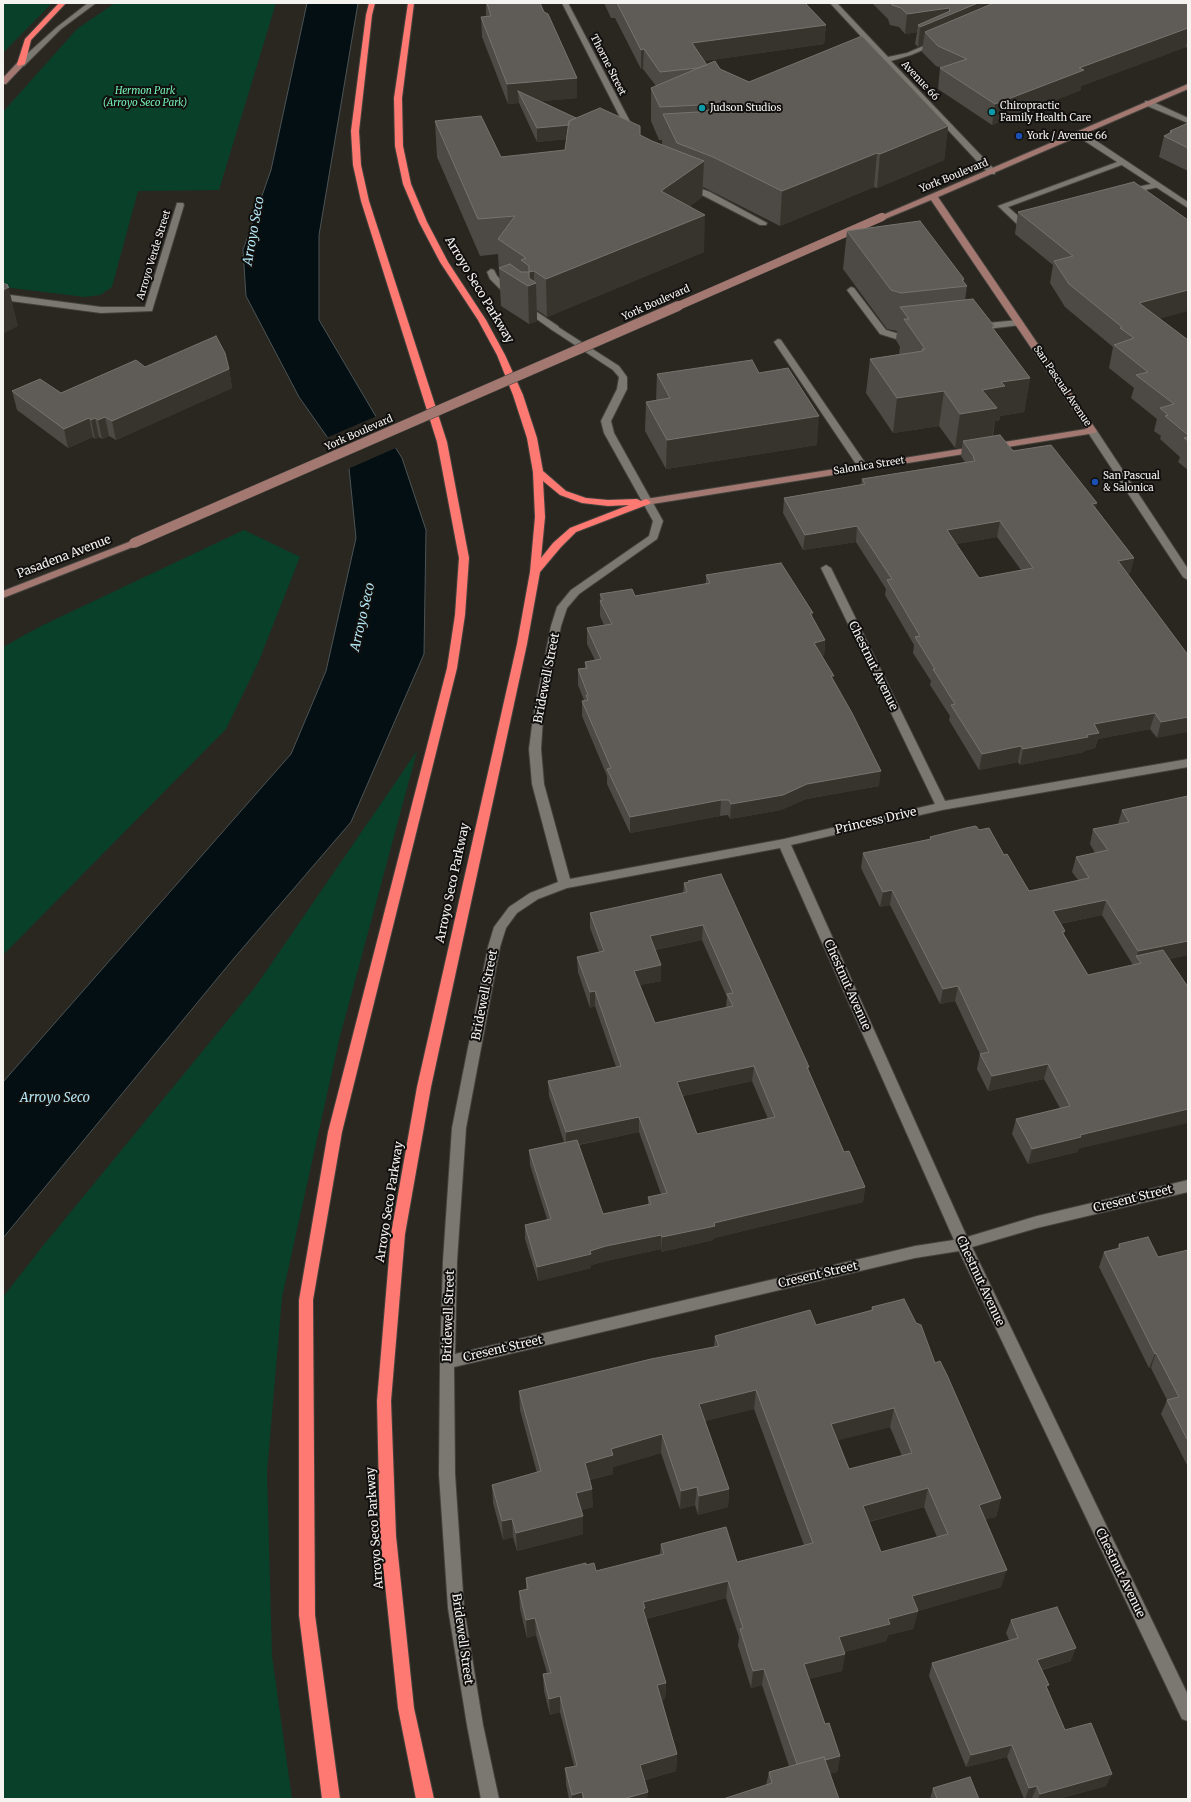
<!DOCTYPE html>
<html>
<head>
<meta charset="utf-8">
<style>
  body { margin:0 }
  #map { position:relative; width:1191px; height:1802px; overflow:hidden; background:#2a2721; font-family:Merriweather,serif }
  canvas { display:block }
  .frame { position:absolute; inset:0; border:4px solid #f5f3f0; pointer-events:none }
</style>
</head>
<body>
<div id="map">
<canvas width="1191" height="1802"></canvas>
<div class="frame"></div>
</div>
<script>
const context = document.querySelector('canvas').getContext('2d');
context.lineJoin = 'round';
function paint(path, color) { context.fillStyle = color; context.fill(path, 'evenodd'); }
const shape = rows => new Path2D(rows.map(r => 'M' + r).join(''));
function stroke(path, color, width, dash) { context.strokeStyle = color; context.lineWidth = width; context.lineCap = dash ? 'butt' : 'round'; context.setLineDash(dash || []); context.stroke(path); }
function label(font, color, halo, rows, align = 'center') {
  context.font = font + ' Merriweather,serif'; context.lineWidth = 4; context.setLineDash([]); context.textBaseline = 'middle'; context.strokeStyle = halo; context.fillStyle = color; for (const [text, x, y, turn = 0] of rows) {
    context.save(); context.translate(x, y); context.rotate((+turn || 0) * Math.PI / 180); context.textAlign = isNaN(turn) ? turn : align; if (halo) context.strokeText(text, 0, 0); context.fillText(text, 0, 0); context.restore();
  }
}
const green = shape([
  [3,3,52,3,3,53],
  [115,3,276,3,219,190,138,191,112,287,100,295,85,297,3,287,3,112,77,29],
  [244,530,300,557,258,663,226,729,3,955,3,647,41,626],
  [417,751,339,1040,282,1297,267,1472,272,1656,292,1799,3,1799,3,1297,42,1247,256,986]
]);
const water = shape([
  [307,3,358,3,319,235,319,320,375,415,402,458,426,530,424,654,351,822,235,957,3,1238,3,1082,291,754,326,671,356,538,349,468,299,397,246,296,243,250,271,170,307,3]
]);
const pier = shape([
  [377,416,398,447,348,469,326,438]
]);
const service = shape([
  [1120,161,1123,161,1127,163,1008,207,1024,221,1033,220,1033,224,1019,226,998,206,1120,161],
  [1156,183,1160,185,1159,187,1126,194,1122,192,1123,190,1156,183],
  [685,185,691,185,710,192,767,223,766,225,760,225,704,196,685,189,685,185],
  [177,203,183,203,184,205,152,311,101,313,3,300,3,294,101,307,145,307,177,203],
  [491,269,494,270,497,276,514,293,514,297,508,297,490,279,487,272,491,269],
  [851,287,854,288,886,330,896,333,912,332,916,335,915,337,896,339,880,334,847,290,851,287],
  [534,310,558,326,559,328,558,330,552,330,531,315,531,311,534,310],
  [1018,320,1022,323,1021,325,978,330,974,327,978,324,1018,320],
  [778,339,781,340,868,467,866,469,860,469,858,467,774,342,778,339]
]);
const minor = shape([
  [562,3,568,3,636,133,635,135,629,135,628,133,562,3],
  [830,3,837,3,888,57,907,53,935,41,939,41,939,43,911,55,891,61,995,170,995,174,989,174,830,3],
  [1145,101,1151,101,1188,118,1188,123,1145,105,1145,101],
  [555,325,619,366,627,377,627,389,611,421,614,433,663,521,657,539,579,594,567,608,561,626,543,718,541,749,544,784,570,879,784,839,935,804,821,568,826,565,831,568,945,801,1188,759,1188,767,942,810,791,845,967,1237,1037,1216,1188,1180,1188,1192,1037,1228,972,1247,1188,1695,1188,1721,1182,1719,959,1251,915,1258,454,1367,455,1474,464,1608,483,1725,499,1799,481,1799,467,1725,448,1608,439,1474,440,1362,443,1261,452,1128,488,947,494,927,509,907,530,893,558,882,532,784,529,749,533,718,551,626,557,607,571,590,649,536,653,521,604,433,601,421,617,389,619,377,613,370,552,330,551,328,555,325],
  [780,848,954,1240,915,1246,455,1354,457,1261,466,1128,500,947,506,928,517,913,538,899,567,888,780,848]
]);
const tertiary = shape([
  [88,3,96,3,61,29,24,66,18,66,18,62,57,27,88,3],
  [1077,132,1083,132,1188,202,1188,208,1077,136,1077,132],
  [1092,428,1097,431,1188,569,1188,580,1183,577,1087,431,1092,428]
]);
const secondary = shape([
  [18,62,25,64,6,84,3,84,3,78,18,62],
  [1188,84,1188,89,938,197,1097,431,1095,433,646,505,643,504,641,502,646,499,1086,429,931,200,885,219,879,219,878,217,1188,84],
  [134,540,139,543,138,545,3,598,3,591,134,540]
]);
const motorway = shape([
  [59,3,66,3,31,40,25,64,18,66,17,64,25,39,59,3],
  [369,3,375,3,372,15,359,131,361,165,369,201,447,442,469,558,465,615,457,668,342,1132,313,1300,315,1615,340,1799,322,1799,299,1615,299,1300,328,1132,447,668,455,615,459,558,437,442,361,201,353,165,351,131,366,15,369,3],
  [408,3,414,3,402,98,403,146,411,184,427,222,448,262,486,320,505,355,523,395,537,438,543,471,566,491,586,498,608,500,637,499,641,501,646,499,651,502,649,504,576,532,561,547,540,572,527,644,431,1087,405,1234,391,1401,396,1536,414,1708,434,1799,416,1799,398,1708,380,1536,377,1401,391,1234,417,1087,517,644,530,572,535,517,533,472,527,438,513,395,497,355,478,320,440,262,419,222,403,184,395,146,394,98,408,3],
  [543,481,560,495,582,503,608,506,629,505,570,528,553,543,541,558,545,517,543,481]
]);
const secondaryBridgeFar1 = shape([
  [676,307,882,217]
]);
const secondaryBridge = shape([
  [134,543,678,306]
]);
const wall = shape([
  [486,3,540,3,577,98,541,101,576,118,640,135,652,141,662,145,662,140,659,140,651,121,651,88,656,86,643,69,641,69,615,18,611,18,604,3,806,3,806,4,826,25,824,44,704,61,707,65,720,69,749,82,948,126,944,160,877,188,874,187,780,226,711,191,703,187,702,197,690,206,704,252,547,317,537,310,537,321,529,324,501,306,498,254,480,256,437,157,435,121,501,157,565,150,567,139,537,142,519,103,508,104,482,37,481,17,486,17],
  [872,3,1188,3,1188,48,1186,47,1081,86,1081,90,992,125,938,89,940,68,941,68,936,66,922,52,923,44,918,47,915,44,917,32,905,34,899,27,890,25,888,19],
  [1188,123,1188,171,1159,157,1164,136,1169,134,1170,131],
  [1018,212,1188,340,1188,470,1178,462,1180,457,1160,439,1161,436,1154,431,1157,419,1131,398,1134,388,1109,368,1113,347,1065,307,1050,283,1053,265,1015,234],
  [847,231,964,279,964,282,967,286,965,300,994,330,1030,378,1024,412,1000,416,999,421,995,421,993,436,1096,508,1134,558,1130,573,1127,574,1188,655,1157,738,1150,729,1098,739,1095,748,1084,751,1084,752,1020,765,1018,762,979,770,949,720,950,716,930,685,931,681,913,653,914,645,885,595,886,589,856,542,803,550,783,513,784,498,861,485,862,479,965,462,961,456,962,447,955,448,939,426,893,433,866,393,870,359,900,354,899,353,900,347,896,340,897,331,887,329,843,269],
  [997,537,1021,570,979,578,956,544],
  [145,367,229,369,232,388,116,440,109,436,102,439,99,437,95,439,93,437,68,448,17,410,12,391,61,393],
  [759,373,817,445,666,469,645,431,646,402,656,401,657,374],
  [706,575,812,618,825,640,824,656,822,656,833,680,879,786,806,799,781,810,730,819,728,815,720,816,630,833,607,784,607,776,582,716,582,701,584,700,578,685,578,669,585,668,585,662,595,660,587,644,587,628,604,625,600,616,600,594,635,596,706,584],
  [1188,796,1188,955,1169,959,1077,1152,1028,1164,1012,1134,1016,1119,1060,1108,1044,1079,988,1091,977,1069,980,1054,955,1001,940,1004,890,905,880,907,861,868,863,853,930,839,930,837,979,830,1004,855,1029,891,1078,880,1072,872,1076,857,1095,853,1090,844,1093,829,1118,824,1122,810],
  [1102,915,1133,965,1088,975,1064,934,1065,931,1060,924],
  [688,881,809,1067,808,1069,844,1152,865,1187,863,1202,714,1238,713,1240,661,1252,661,1249,606,1261,591,1265,591,1268,538,1281,525,1239,525,1225,547,1219,530,1165,529,1150,564,1142,549,1096,548,1081,616,1067,595,1006,590,1008,578,972,577,957,599,952,590,928,590,913,683,893,684,883,688,882],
  [702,940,727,997,726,1007,655,1023,640,985,661,981,661,965,655,950],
  [752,1081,768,1119,697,1134,683,1096],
  [639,1132,661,1194,648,1197,648,1204,603,1214,579,1145],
  [1119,1244,1158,1257,1188,1250,1188,1467,1161,1414,1167,1400,1151,1368,1149,1368,1099,1267,1104,1252,1117,1249],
  [872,1307,935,1363,1001,1498,996,1517,985,1519,1001,1587,918,1611,913,1629,888,1635,886,1641,845,1652,845,1654,842,1671,809,1679,825,1724,840,1756,837,1772,766,1785,769,1772,789,1766,762,1685,751,1688,738,1646,739,1637,726,1598,646,1619,666,1683,665,1699,662,1700,677,1754,676,1771,645,1780,647,1799,569,1799,566,1784,565,1768,574,1766,560,1712,550,1715,544,1691,543,1674,547,1673,536,1635,527,1638,520,1609,519,1591,526,1590,526,1578,586,1565,596,1571,660,1554,661,1544,737,1562,804,1545,754,1409,705,1421,729,1489,728,1507,698,1515,695,1505,680,1509,661,1453,613,1467,613,1474,590,1480,593,1507,581,1510,583,1516,583,1534,517,1551,513,1537,503,1540,493,1503,492,1485,537,1473,520,1410,519,1391,714,1347,715,1336,816,1325,871,1310],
  [890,1427,902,1456,849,1469,838,1440],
  [924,1507,937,1537,881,1552,869,1522],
  [1011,1620,1071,1661,1042,1670,1047,1689,1065,1730,1106,1786,1058,1799,1033,1799,1032,1798,1024,1799,1007,1757,966,1767,929,1676,932,1663,1009,1640,1006,1633],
  [933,1788,979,1799,930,1799]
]);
const shadedWall = shape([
  [978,3,1015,3,925,32,923,44,918,47,920,27,918,25,917,32,905,34,907,14,949,8,949,15],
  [826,25,824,44,691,63,692,43],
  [1188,28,1188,37,1186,47,1081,86,1081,90,992,125,995,104,1079,68],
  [644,49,643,69,641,69,641,50],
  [577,78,577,98,524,103,518,91,519,103,508,104,507,84],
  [725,101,723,134,697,139,698,105],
  [587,123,587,137,537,142,537,128],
  [948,126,944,160,877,188,880,154],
  [877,153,874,187,780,226,782,191],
  [704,161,702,197,660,227,661,191],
  [705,215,704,252,547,317,546,279],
  [534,271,534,284,536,283,537,321,529,324,528,286,530,285,529,272],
  [8,285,18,326,3,334,3,290,6,286],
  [1188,290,1188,311,1134,326,1139,303],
  [229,369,232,388,116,440,112,421],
  [1030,378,1024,412,1000,416,999,421,995,421,991,443,963,441,962,447,955,448,960,414,982,390,1001,382],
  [944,391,939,426,893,433,897,398],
  [819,416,817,445,666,469,667,440],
  [105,417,109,436,102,439,98,420],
  [89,418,93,437,68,448,64,429],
  [95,418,99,437,95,439,91,420],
  [1097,503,1094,518,1092,504],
  [1000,521,997,537,945,546,947,530],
  [857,526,856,542,803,550,805,535],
  [1134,558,1130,573,1114,576,1118,561],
  [810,613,813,613,811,628],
  [825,640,824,656,813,658,814,643],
  [1155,713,1150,729,1098,739,1095,748,1084,751,1084,752,1020,765,1023,749,1094,724],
  [1188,717,1188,732,1157,738,1161,722],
  [1021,746,1018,762,979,770,982,754],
  [881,771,879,786,806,799,781,810,730,819,731,804,807,784],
  [721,800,720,816,630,833,630,817],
  [892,890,890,905,880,907,883,892],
  [1106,900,1102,915,1049,926,1053,911],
  [703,925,702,940,649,951,650,936],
  [1188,941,1188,955,1141,964,1141,963,1137,957,1138,951],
  [661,965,661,981,634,986,634,971],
  [958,986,955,1001,940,1004,943,989],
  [595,991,595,1006,590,1008,590,992],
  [1048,1064,1044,1079,988,1091,992,1076],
  [754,1066,752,1081,677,1097,677,1082],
  [1188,1109,1188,1123,1078,1149,1077,1152,1028,1164,1032,1149,1080,1135],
  [639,1117,639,1132,566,1147,566,1132],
  [865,1187,863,1202,714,1238,713,1240,661,1252,662,1237,714,1223],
  [661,1235,661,1249,606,1261,591,1265,591,1268,538,1281,537,1267,606,1246],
  [1156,1353,1151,1368,1149,1368,1155,1354],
  [756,1390,754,1409,698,1423,699,1404],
  [894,1408,890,1427,828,1443,831,1424],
  [662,1434,661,1453,613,1467,613,1474,585,1481,585,1463,611,1449],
  [697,1487,695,1505,680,1509,681,1491],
  [928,1488,924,1507,859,1524,863,1506],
  [592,1489,593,1507,577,1511,576,1493],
  [729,1489,728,1507,698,1515,699,1496],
  [1001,1498,996,1517,973,1523,979,1505],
  [583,1516,583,1534,517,1551,516,1533],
  [512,1519,513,1537,503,1540,502,1521],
  [1007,1570,1001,1587,915,1612,918,1611,913,1629,888,1635,886,1641,835,1655,839,1637,888,1619,912,1596],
  [728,1581,726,1598,645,1619,642,1626,643,1602],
  [535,1618,536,1635,527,1638,526,1620],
  [1076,1648,1071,1661,1032,1672,1037,1660],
  [845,1654,842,1671,801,1681,804,1664],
  [764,1669,762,1685,751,1688,753,1671],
  [666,1683,665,1699,656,1702,657,1685],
  [560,1696,560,1712,550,1715,549,1699],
  [1012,1745,1007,1757,966,1767,971,1755],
  [677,1754,676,1771,640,1781,640,1765],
  [840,1756,837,1772,795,1784,798,1768],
  [1112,1774,1106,1786,1058,1799,1038,1799,1040,1794],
  [1037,1786,1032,1798,1025,1799,1029,1788],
  [582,1792,582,1799,572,1799,572,1795],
  [648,1792,647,1799,623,1799]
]);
const building = shape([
  [487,3,540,3,544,12,548,14,577,78,507,84,481,17,491,16,487,3],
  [617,3,805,3,826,25,692,43,707,65,698,68,660,72,644,49,641,50,617,3],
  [891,3,978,3,920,27,918,25,950,11,949,8,907,14,901,8,892,5,891,3],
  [994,3,1188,3,1188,28,1079,68,1084,70,995,104,940,68,967,59,938,46,925,32,994,3],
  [862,36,948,126,880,154,877,153,782,191,713,157,677,143,663,114,698,112,724,107,725,101,698,105,660,107,651,88,715,61,720,69,749,82,862,36],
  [518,91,576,118,569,121,569,125,537,128,518,91],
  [600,108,640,126,640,135,652,141,704,161,661,191,705,215,546,279,534,271,529,272,529,266,521,260,526,258,498,239,515,216,478,219,435,121,481,116,501,157,565,150,569,121,600,108],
  [1188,123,1188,148,1164,136,1172,132,1170,131,1188,123],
  [1134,182,1188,220,1188,290,1139,303,1188,340,1188,435,1165,416,1168,415,1160,408,1174,404,1136,375,1148,372,1114,345,1134,338,1120,328,1122,327,1069,284,1054,261,1073,256,1018,212,1134,182],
  [920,221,964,279,962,280,967,286,901,293,891,290,847,231,920,221],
  [510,264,521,272,529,272,529,278,536,283,528,286,499,268,510,264],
  [3,283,8,285,6,286,9,287,3,290,3,283],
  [973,299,995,327,992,327,1030,378,1001,382,1005,386,982,390,997,408,960,414,944,391,897,398,870,359,923,351,922,349,925,349,904,319,909,319,900,307,973,299],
  [216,336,225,353,229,369,112,421,105,417,98,420,95,418,91,420,89,418,64,429,12,391,40,379,61,393,136,360,145,367,216,336],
  [752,360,759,373,788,368,819,416,667,440,646,402,670,398,657,374,752,360],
  [1000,435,1013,451,1051,445,1097,503,1092,504,1134,558,1118,561,1188,655,1188,717,1161,722,1155,713,1094,724,1099,733,1087,735,1088,737,1023,749,1021,746,982,754,951,705,955,704,933,669,935,669,915,637,920,636,887,580,892,579,857,526,805,535,784,498,865,484,862,479,975,461,973,457,974,457,963,441,1000,435],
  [1000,521,1033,568,979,578,947,530,1000,521],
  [1188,437,1188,441,1184,438,1188,437],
  [781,563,813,613,810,613,825,640,814,643,834,676,831,676,852,713,881,771,807,784,783,795,731,804,729,800,721,800,630,817,607,769,611,768,582,701,588,700,586,695,588,695,578,669,587,668,585,662,601,659,587,628,612,624,600,601,603,600,600,594,632,589,635,596,710,583,706,575,781,563],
  [1188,796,1188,941,1138,951,1106,900,1053,911,1065,931,1062,932,1088,975,1141,963,1136,956,1163,950,1188,987,1188,1109,1080,1135,1081,1137,1032,1149,1016,1119,1070,1106,1048,1064,992,1076,980,1054,989,1052,958,986,943,989,892,890,883,892,863,853,931,839,930,837,966,828,976,826,979,830,989,828,1004,855,1007,854,1029,891,1089,878,1076,857,1108,850,1093,829,1129,822,1122,810,1188,796],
  [721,874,809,1067,807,1067,844,1152,849,1151,865,1187,714,1223,715,1226,662,1237,661,1235,606,1246,590,1251,591,1254,537,1267,525,1225,551,1219,529,1150,577,1140,603,1214,651,1204,648,1197,667,1193,639,1117,566,1132,548,1081,621,1066,595,991,590,992,577,957,604,951,590,913,687,892,684,883,689,882,688,881,721,874],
  [703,925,733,993,727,994,733,1006,655,1023,634,971,661,965,650,936,703,925],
  [754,1066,775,1117,697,1134,677,1082,754,1066],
  [1148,1237,1158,1257,1188,1250,1188,1441,1167,1400,1179,1397,1156,1353,1155,1354,1104,1252,1120,1248,1119,1244,1148,1237],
  [904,1299,916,1323,921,1325,935,1363,940,1361,947,1375,1001,1498,979,1505,1007,1570,912,1596,918,1611,888,1619,890,1624,839,1637,845,1654,804,1664,825,1724,829,1723,840,1756,825,1760,824,1757,797,1764,764,1669,753,1671,740,1629,743,1628,728,1581,643,1602,645,1608,643,1609,666,1683,657,1685,677,1754,640,1765,648,1792,623,1799,584,1799,582,1792,572,1795,565,1768,577,1766,560,1696,549,1699,543,1674,551,1673,535,1618,526,1620,519,1591,528,1589,526,1578,586,1563,586,1565,594,1563,596,1571,664,1554,661,1544,726,1527,737,1562,813,1543,756,1390,699,1404,729,1489,699,1496,697,1487,681,1491,662,1434,611,1449,613,1455,585,1463,592,1489,576,1493,583,1516,516,1533,512,1519,502,1521,492,1485,541,1471,519,1391,651,1359,719,1346,715,1336,810,1310,816,1325,873,1310,872,1307,904,1299],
  [894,1408,912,1453,849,1469,831,1424,894,1408],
  [928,1488,948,1534,881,1552,863,1506,928,1488],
  [1057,1607,1076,1648,1037,1660,1049,1685,1046,1686,1065,1730,1091,1723,1112,1774,1040,1794,1037,1786,1029,1788,1012,1745,971,1755,932,1663,1018,1638,1011,1620,1057,1607],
  [824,1757,839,1799,723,1799,772,1783,769,1772,824,1757],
  [970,1777,979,1799,937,1799,933,1788,970,1777]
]);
const markers = [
  [702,108,4,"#0f9aa8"],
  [992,112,4,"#0f9aa8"],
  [1019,136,4,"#1a4fb4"],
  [1095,482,4,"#1a4fb4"]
];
const farStreetnames = [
  ["Thorne Street",608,65,63],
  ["Avenue 66",920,81,47],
  ["York Boulevard",954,176,-22],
  ["Arroyo Verde Street",154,255,-73],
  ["York Boulevard",656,303,-24],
  ["San Pascual Avenue",1062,386,56],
  ["York Boulevard",359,433,-24],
  ["Salonica Street",869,466,-9]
];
const farParknames = [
  ["Hermon Park",145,91],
  ["(Arroyo Seco Park)",145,103]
];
const farPoinames = [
  ["Chiropractic",1000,106],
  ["Family Health Care",1000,118],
  ["Judson Studios",710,108],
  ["York / Avenue 66",1027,136],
  ["San Pascual",1103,476],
  ["& Salonica",1103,488]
];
const streetNames = [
  ["Arroyo Seco Parkway",479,290,59],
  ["Pasadena Avenue",64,557,-21],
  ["Chestnut Avenue",873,666,64],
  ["Bridewell Street",547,678,-79],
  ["Princess Drive",876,821,-13],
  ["Arroyo Seco Parkway",453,883,-78],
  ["Chestnut Avenue",847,985,66],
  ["Bridewell Street",485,995,-79],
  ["Cresent Street",1133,1199,-14],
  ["Arroyo Seco Parkway",390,1202,-81],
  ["Cresent Street",818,1275,-13],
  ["Chestnut Avenue",980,1281,65],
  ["Bridewell Street",449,1316,-88],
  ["Cresent Street",503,1349,-13],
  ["Arroyo Seco Parkway",375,1528,-94],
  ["Chestnut Avenue",1120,1573,64],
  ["Bridewell Street",462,1639,82]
];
const waterNames = [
  ["Arroyo Seco",254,231,-80],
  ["Arroyo Seco",363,617,-77],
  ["Arroyo Seco",55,1098]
];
paint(green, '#09402a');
paint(water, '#030f13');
stroke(water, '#4c5355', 1);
paint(pier, '#2a2721');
stroke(service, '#44423d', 2);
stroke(minor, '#44423d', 2);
stroke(tertiary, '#44423d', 2);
stroke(secondary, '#44423d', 2);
stroke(motorway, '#44423d', 2);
paint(service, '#7b7871');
paint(minor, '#7b7871');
paint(tertiary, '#7b7871');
paint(secondary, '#a27871');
paint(motorway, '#fd7972');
stroke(secondaryBridgeFar1, '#44423d', 9, []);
stroke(secondaryBridge, '#44423d', 11, []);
stroke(secondaryBridgeFar1, '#a27871', 8);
stroke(secondaryBridge, '#a27871', 10);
paint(wall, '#4d4944');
paint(shadedWall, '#37342e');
paint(building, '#5f5b56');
stroke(building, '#76736e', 1);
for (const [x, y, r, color] of markers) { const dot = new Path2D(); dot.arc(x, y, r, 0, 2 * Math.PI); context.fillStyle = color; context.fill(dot); stroke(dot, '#11100e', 1.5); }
label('10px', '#f5f3f0', '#11100e', farStreetnames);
label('italic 10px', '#75f0b6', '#11100e', farParknames);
label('10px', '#f5f3f0', '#11100e', farPoinames, 'left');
label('12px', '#f5f3f0', '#11100e', streetNames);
label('italic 13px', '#b2e5f3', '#11100e', waterNames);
</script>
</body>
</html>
